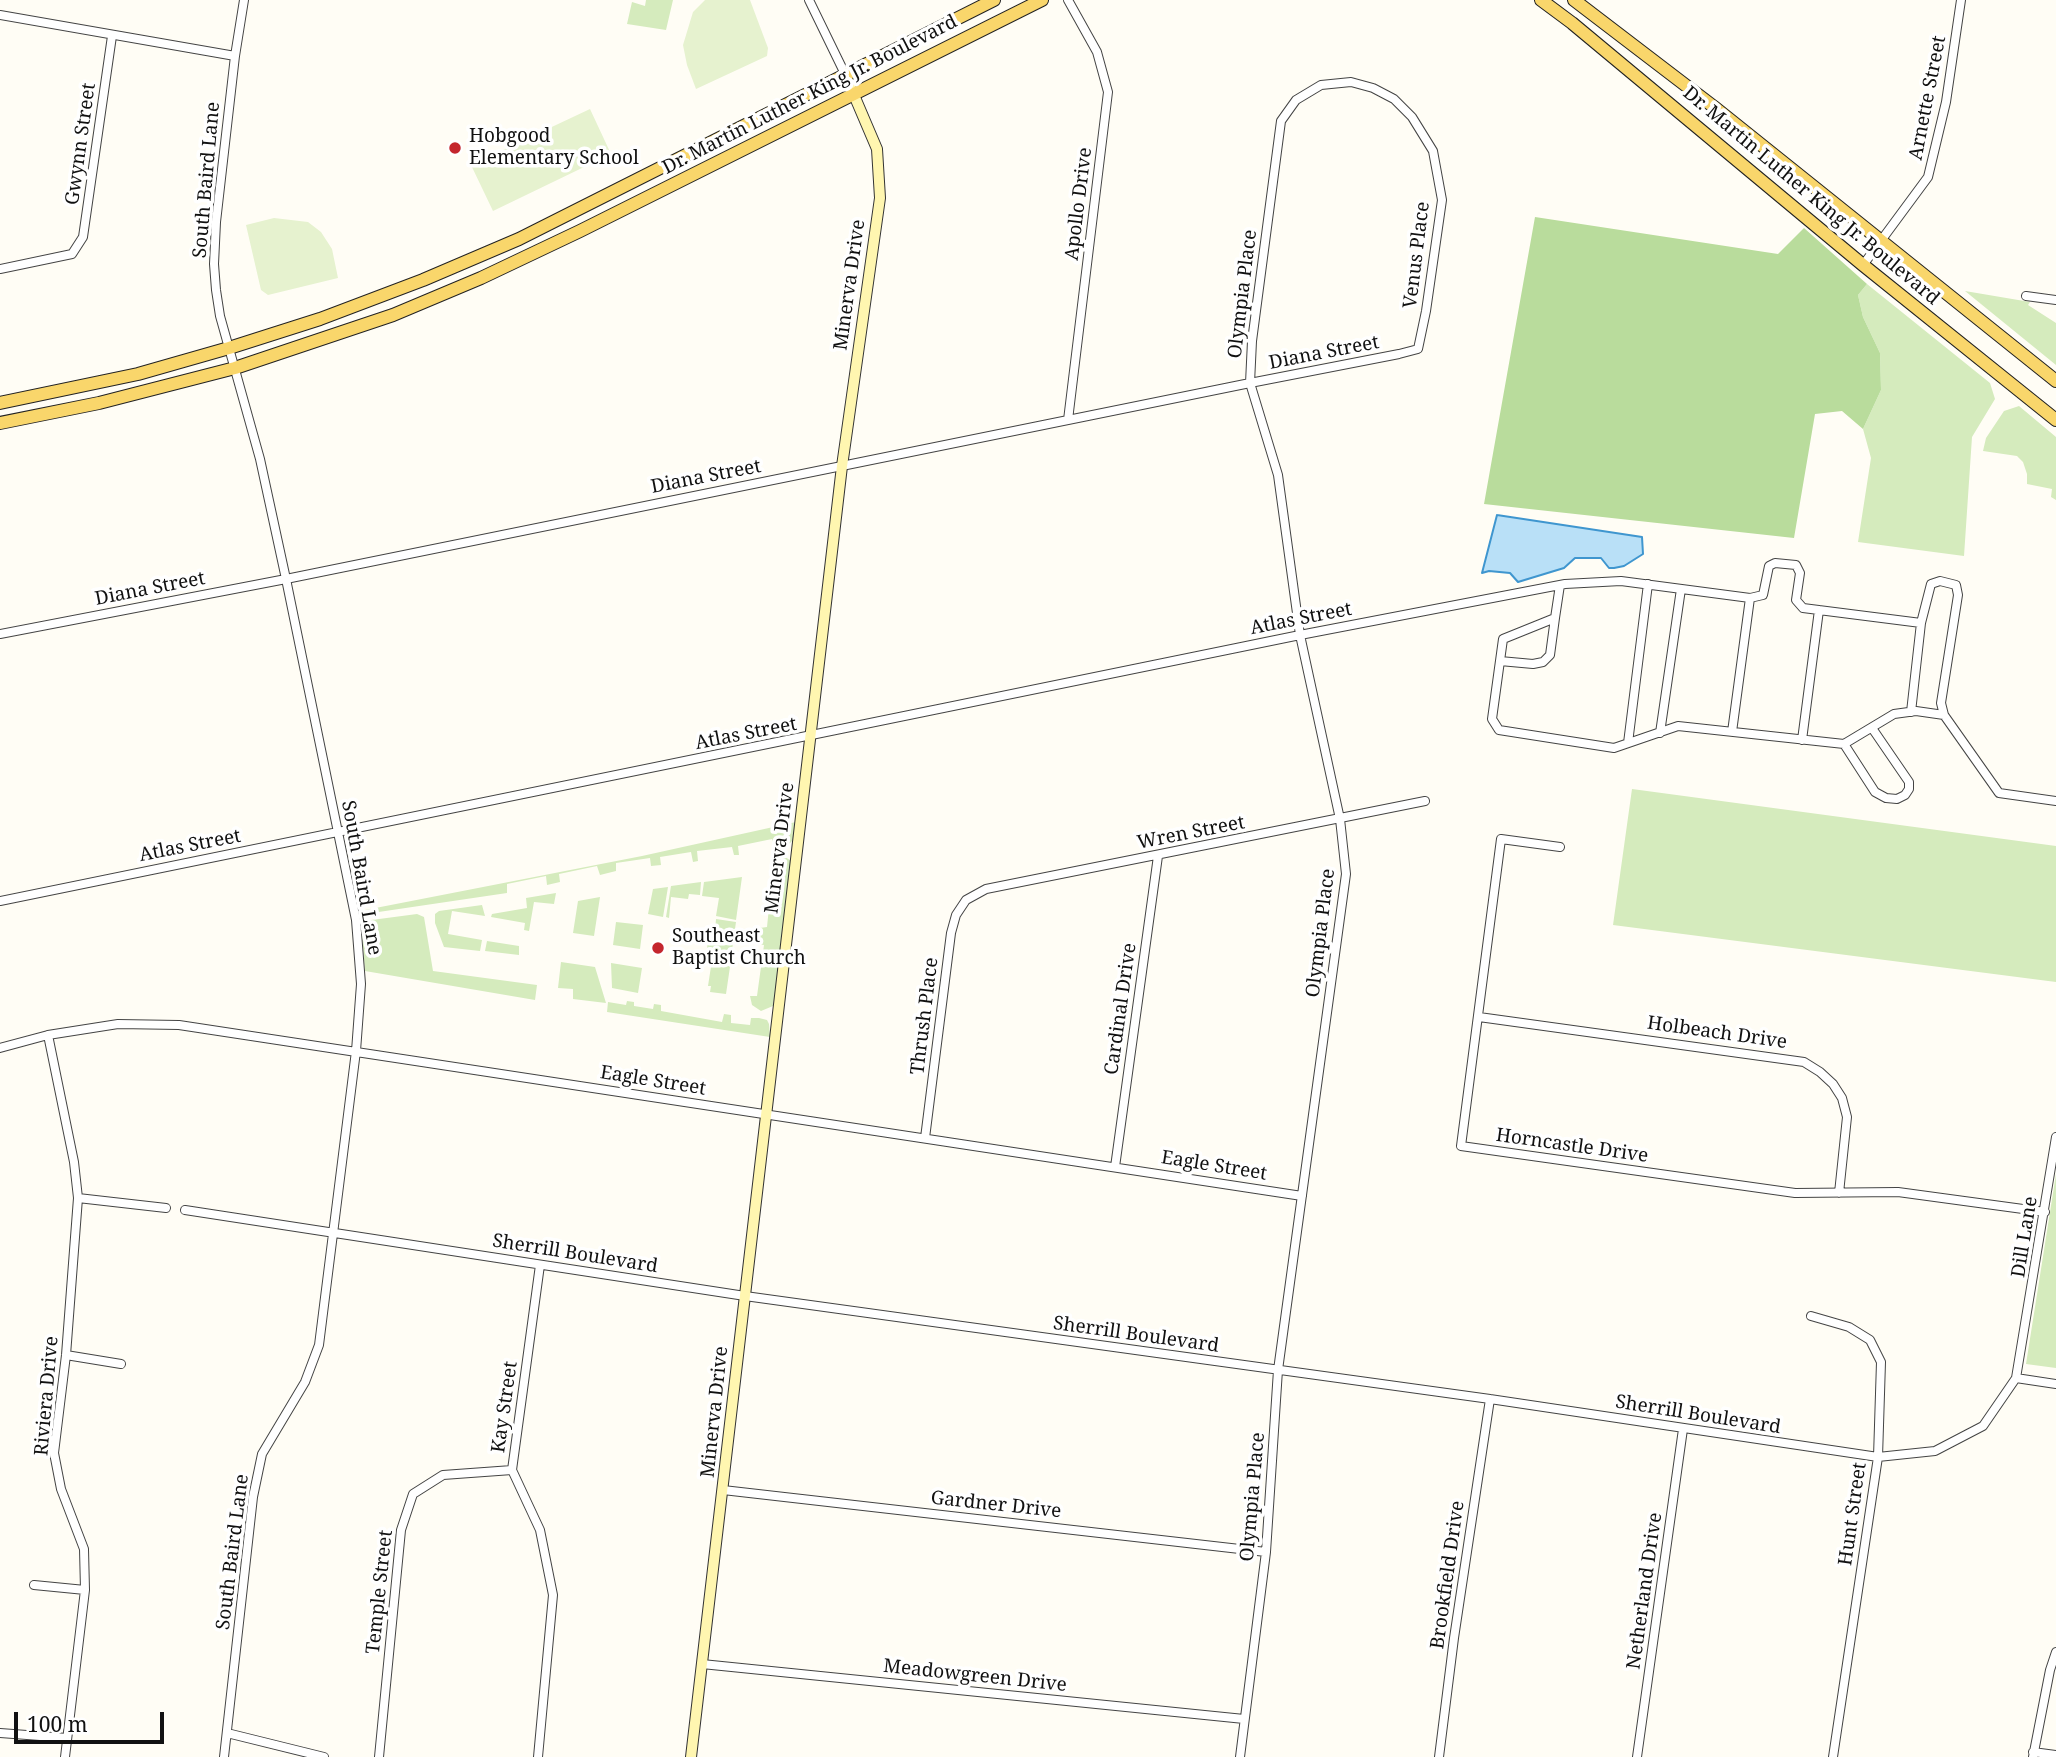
<!DOCTYPE html>
<html>
<head>
<meta charset="utf-8">
<style>
  body { margin:0 }
  #map { position:relative; width:2056px; height:1757px; overflow:hidden; background:#fffdf5; font-family:"Noto Serif",serif }
  canvas { display:block }
  .scale { position:absolute; left:14px; top:1712px; width:150px; height:32px; box-sizing:border-box; border:4px solid #111; border-top:0; padding-left:9px; font-size:21px; line-height:24px; white-space:nowrap; color:#111; -webkit-text-stroke:5px #fff; paint-order:stroke }
</style>
</head>
<body>
<div id="map">
<canvas width="2056" height="1757"></canvas>
<div class="scale">100 m</div>
</div>
<script>
const context = document.querySelector('canvas').getContext('2d');
context.lineJoin = 'round';
function paint(path, color) { context.fillStyle = color; context.fill(path, 'evenodd'); }
const shape = rows => new Path2D(rows.map(r => 'M' + r).join(''));
function stroke(path, color, width, dash) { context.strokeStyle = color; context.lineWidth = width; context.lineCap = dash ? 'butt' : 'round'; context.setLineDash(dash || []); context.stroke(path); }
function label(font, color, halo, rows, align = 'center') {
  context.font = font + ' "Noto Serif",serif'; context.lineWidth = 7; context.setLineDash([]); context.textBaseline = 'middle'; context.strokeStyle = halo; context.fillStyle = color; for (const [text, x, y, turn = 0] of rows) {
    context.save(); context.translate(x, y); context.rotate((+turn || 0) * Math.PI / 180); context.textAlign = isNaN(turn) ? turn : align; if (halo) context.strokeText(text, 0, 0); context.fillText(text, 0, 0); context.restore();
  }
}
const green = shape([
  [646,0,673,0,666,30,627,24,632,2,645,6],
  [1867,284,1990,383,1995,399,1972,437,1964,556,1858,542,1871,458,1863,429,1881,390,1880,353,1863,317,1858,295],
  [1965,291,2030,302,2028,305,2056,323,2056,365],
  [2019,406,2056,437,2056,500,2051,497,2052,489,2027,484,2027,474,2023,462,2017,456,1983,451,1986,438,2004,411],
  [1632,789,2056,846,2056,982,1613,925],
  [796,822,793,840,788,845,775,848,772,839,738,846,739,855,734,855,732,847,697,851,698,861,693,862,691,852,660,857,661,865,651,866,650,858,616,863,616,871,600,875,597,866,559,874,560,882,547,885,546,876,507,884,507,893,365,914,360,911,642,856],
  [784,856,791,861,778,975,773,1006,761,1011,752,1005,750,996,757,996,764,945,758,944,760,928,767,927,774,858],
  [742,877,736,920,716,916,719,898,702,896,704,882],
  [701,882,700,895,689,894,688,899,671,897,669,918,666,917,671,886],
  [668,887,663,917,648,914,653,889],
  [556,893,554,904,534,902,529,931,524,930,525,923,491,917,492,914,527,908,526,898],
  [600,897,594,936,573,933,578,901],
  [482,905,485,916,452,911,448,934,482,940,480,951,444,947,435,923,435,914,439,911],
  [417,914,424,917,433,971,537,985,535,1000,365,971,361,923,364,921],
  [716,919,736,922,731,957,706,953,710,932,715,932],
  [616,922,643,925,640,949,613,945],
  [487,941,519,946,519,955,485,951],
  [708,956,731,960,726,994,710,992,711,986,708,986,712,960,707,959],
  [561,962,595,967,606,1003,573,999,573,989,558,988],
  [611,963,642,968,638,993,612,988],
  [627,1001,634,1002,634,1006,653,1009,654,1004,661,1005,661,1011,722,1022,724,1014,731,1015,731,1023,750,1025,751,1018,759,1018,767,1020,769,1024,770,1037,607,1012,608,1002,626,1005],
  [2056,1174,2056,1368,2026,1364]
]);
const forest = shape([
  [1535,217,1778,254,1804,228,1867,284,1858,295,1863,317,1880,353,1881,390,1863,429,1842,411,1815,414,1794,538,1484,504]
]);
const pitch = shape([
  [705,0,750,0,768,48,767,56,696,89,687,65,683,45,693,12],
  [590,109,611,154,493,211,471,165],
  [274,218,308,222,321,232,332,249,338,278,268,295,261,290,246,225]
]);
const water = shape([
  [1497,515,1642,537,1643,554,1624,566,1614,568,1609,568,1601,558,1575,558,1564,568,1518,582,1510,573,1489,571,1482,573,1497,515]
]);
const street = shape([
  [809,0,845,74],
  [0,15,235,56],
  [1863,265,1928,177,1946,102,1961,0],
  [0,269,72,254,83,237,112,36],
  [2026,296,2056,300],
  [1068,420,1108,92,1097,52,1068,0],
  [1560,585,1555,618,1503,639,1492,719,1499,730,1614,748,1678,726,1844,744,1894,714,1916,711,1944,715],
  [0,634,286,579,1068,420,1250,383,1399,354,1418,349,1426,311,1442,200,1433,151,1412,117,1394,99,1373,88,1351,82,1321,85,1296,100,1281,121,1252,341,1250,383,1278,475,1300,635,1340,819,1346,874,1278,1370,1266,1552,1240,1757],
  [1500,661,1533,664,1543,662,1550,655,1555,618],
  [1911,712,1921,623],
  [1732,732,1750,598],
  [1660,733,1681,589],
  [1802,740,1819,610],
  [1628,743,1648,584],
  [1844,744,1875,792,1886,798,1897,799,1905,795,1909,789,1909,782,1872,728],
  [1560,847,1501,839,1461,1146,1795,1193,1898,1192,2045,1212],
  [0,901,1300,635,1565,584,1621,581,1750,598,1763,595,1769,566,1775,563,1796,565,1800,573,1796,600,1803,608,1921,623,1931,584,1940,581,1956,585,1958,595,1941,703,1944,715,1999,793,2056,801],
  [1479,1017,1804,1062,1820,1072,1833,1084,1842,1098,1847,1117,1839,1193],
  [48,1035,74,1162,78,1198,66,1355,54,1453,61,1489,84,1549,85,1590,65,1757],
  [0,1048,48,1035,118,1024,179,1025,1302,1196],
  [925,1138,951,933,956,915,966,900,986,889,1425,801],
  [1115,1167,1158,856],
  [78,1198,166,1208],
  [185,1210,745,1296,1490,1399,1878,1457,1935,1451,1983,1426,2016,1378,2056,1137],
  [1811,1316,1849,1327,1870,1340,1881,1362,1878,1457,1833,1757],
  [66,1355,121,1364],
  [2016,1378,2056,1384],
  [723,1490,1266,1552],
  [34,1585,85,1590],
  [702,1664,1244,1719],
  [0,1733,67,1738],
  [227,1733,324,1757],
  [2033,1752,2056,1755],
  [224,1757,253,1497,262,1454,305,1382,319,1345,356,1051,361,984,356,920,286,579,260,459,220,316,216,290,214,264,216,222,235,56,244,0],
  [379,1757,401,1530,413,1494,443,1475,512,1470],
  [538,1757,553,1595,540,1530,512,1470,540,1265],
  [1439,1757,1454,1638,1490,1399],
  [1637,1757,1683,1429],
  [2033,1757,2050,1670,2056,1652]
]);
const secondary = shape([
  [691,1757,842,466,880,198,877,149,845,74]
]);
const primary = shape([
  [1541,0,1572,23,1863,265,2056,420],
  [1574,0,1714,107,2056,381],
  [0,403,138,374,229,348,320,319,423,280,519,239,994,0],
  [0,423,99,403,235,368,393,315,481,278,580,231,1042,0]
]);
const markers = [
  [455,148,7,"#c4262e"],
  [658,948,7,"#c4262e"]
];
const streetNames = [
  ["Dr. Martin Luther King Jr. Boulevard",810,95,-27],
  ["Arnette Street",1928,98,-79],
  ["Gwynn Street",81,144,-82],
  ["South Baird Lane",207,180,-85],
  ["Dr. Martin Luther King Jr. Boulevard",1811,196,40],
  ["Apollo Drive",1079,204,-83],
  ["Venus Place",1417,255,-83],
  ["Minerva Drive",850,285,-82],
  ["Olympia Place",1243,294,-83],
  ["Diana Street",1324,353,-11],
  ["Diana Street",706,477,-11],
  ["Diana Street",150,589,-11],
  ["Atlas Street",1301,619,-11],
  ["Atlas Street",746,734,-11],
  ["Wren Street",1191,833,-11],
  ["Atlas Street",190,846,-11],
  ["Minerva Drive",780,848,-83],
  ["South Baird Lane",361,878,80],
  ["Olympia Place",1321,933,-83],
  ["Cardinal Drive",1121,1009,-82],
  ["Thrush Place",925,1016,-83],
  ["Holbeach Drive",1717,1033,8],
  ["Eagle Street",653,1081,9],
  ["Horncastle Drive",1572,1146,8],
  ["Eagle Street",1214,1166,9],
  ["Dill Lane",2025,1237,-81],
  ["Sherrill Boulevard",575,1254,9],
  ["Sherrill Boulevard",1136,1335,8],
  ["Riviera Drive",47,1396,-85],
  ["Kay Street",505,1407,-82],
  ["Minerva Drive",715,1412,-84],
  ["Sherrill Boulevard",1698,1415,9],
  ["Olympia Place",1253,1497,-85],
  ["Gardner Drive",996,1505,6],
  ["Hunt Street",1853,1514,-82],
  ["South Baird Lane",233,1552,-83],
  ["Brookfield Drive",1448,1575,-82],
  ["Netherland Drive",1645,1591,-82],
  ["Temple Street",380,1592,-84],
  ["Meadowgreen Drive",975,1676,6]
];
const poiNames = [
  ["Hobgood",469,137],
  ["Elementary School",469,159],
  ["Southeast",672,937],
  ["Baptist Church",672,959]
];
paint(green, '#d5ebbd');
paint(forest, '#b9dc9c');
paint(pitch, '#e6f2cf');
paint(water, '#b9e0f7');
stroke(water, '#3f96cf', 2);
stroke(street, '#444', 10);
stroke(secondary, '#333', 12);
stroke(primary, '#222', 14);
stroke(street, '#fff', 8);
stroke(secondary, '#fff6b0', 10);
stroke(primary, '#f9d66b', 12);
for (const [x, y, r, color] of markers) { const dot = new Path2D(); dot.arc(x, y, r, 0, 2 * Math.PI); context.fillStyle = color; context.fill(dot); stroke(dot, '#fff', 2.5); }
label('19px', '#111', '#fff', streetNames);
label('19px', '#111', '#fff', poiNames, 'left');
</script>
</body>
</html>
